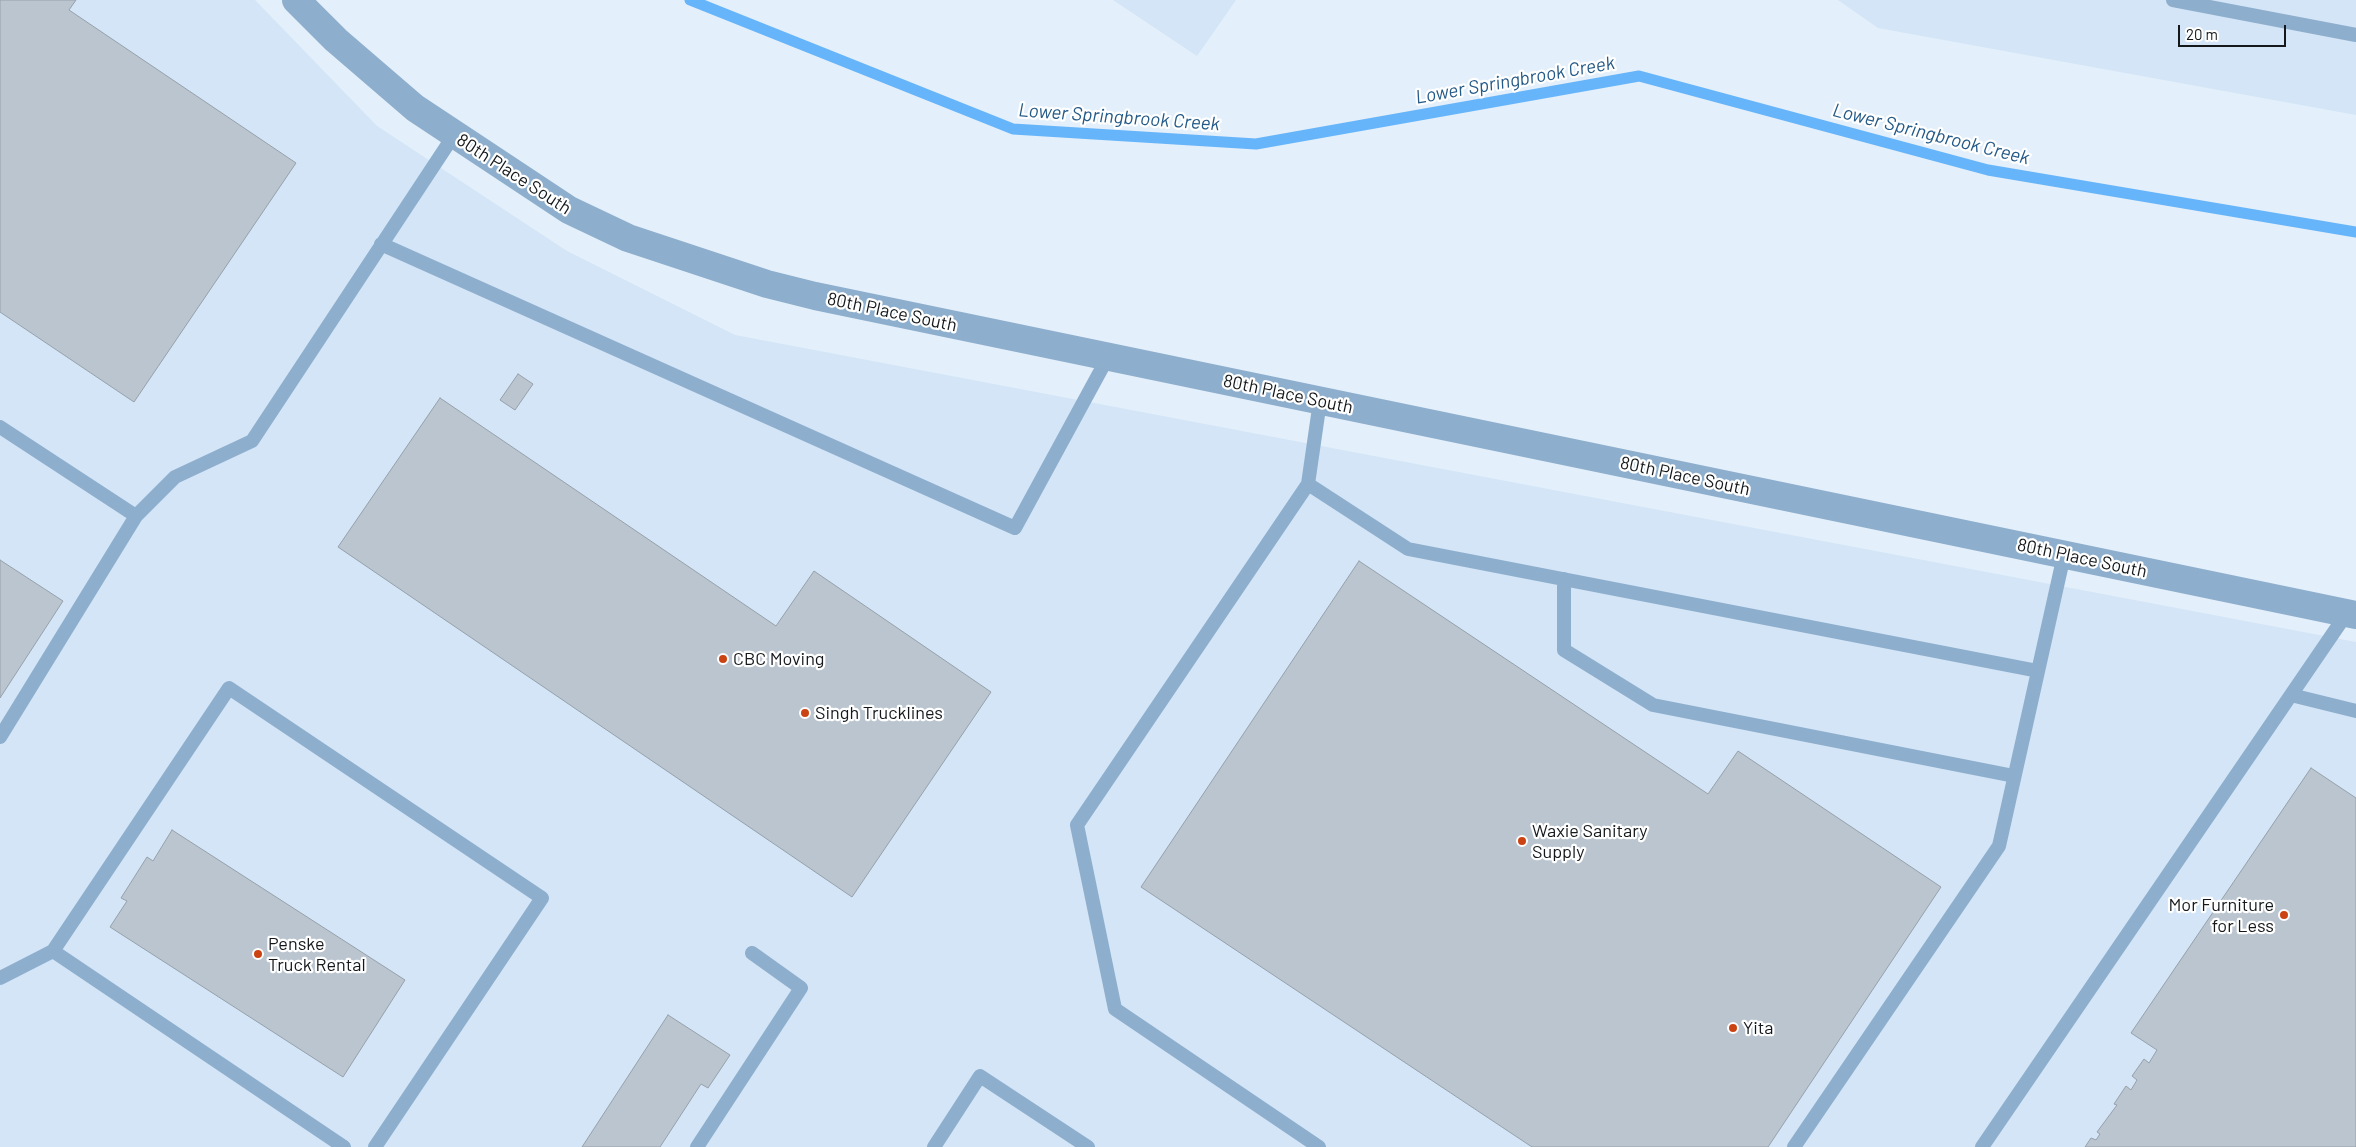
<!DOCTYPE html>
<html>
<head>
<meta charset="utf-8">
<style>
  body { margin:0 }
  #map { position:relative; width:2356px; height:1147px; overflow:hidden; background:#e3effa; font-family:Barlow,sans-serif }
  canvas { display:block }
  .scale { position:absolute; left:2178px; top:25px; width:108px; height:22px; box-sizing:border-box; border:2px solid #14181b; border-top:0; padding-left:6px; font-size:15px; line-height:18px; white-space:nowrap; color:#14181b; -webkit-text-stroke:4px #fff; paint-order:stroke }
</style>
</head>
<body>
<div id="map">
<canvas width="2356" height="1147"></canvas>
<div class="scale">20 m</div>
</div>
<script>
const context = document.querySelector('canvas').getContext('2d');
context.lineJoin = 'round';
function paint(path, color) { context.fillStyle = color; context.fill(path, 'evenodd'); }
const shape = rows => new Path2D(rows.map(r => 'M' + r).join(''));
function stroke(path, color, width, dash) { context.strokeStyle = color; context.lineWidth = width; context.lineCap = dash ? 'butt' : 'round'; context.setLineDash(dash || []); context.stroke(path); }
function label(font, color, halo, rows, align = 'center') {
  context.font = font + ' Barlow,sans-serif'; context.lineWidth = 4.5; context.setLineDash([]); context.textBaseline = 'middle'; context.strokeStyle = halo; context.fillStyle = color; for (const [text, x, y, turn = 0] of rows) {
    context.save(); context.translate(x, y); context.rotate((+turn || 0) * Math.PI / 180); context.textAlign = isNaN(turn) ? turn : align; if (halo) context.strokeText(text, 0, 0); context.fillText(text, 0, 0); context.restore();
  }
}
const built = shape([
  [0,0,255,0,377,126,567,251,735,335,2356,642,2356,1147,0,1147],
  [1113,0,1236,0,1197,56],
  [1838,0,2356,0,2356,115,1878,28]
]);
const stream = shape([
  [690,0,1013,129,1256,144,1639,76,1988,170,2356,232]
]);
const building = shape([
  [0,0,76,0,69,10,296,163,134,402,0,312,0,0],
  [518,374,533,384,515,410,500,400,518,374],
  [440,398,776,626,814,571,991,692,852,897,338,547,440,398],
  [0,560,63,601,0,698,0,560],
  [1359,561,1708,794,1738,751,1941,887,1768,1147,1532,1147,1141,887,1359,561],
  [2311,768,2356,798,2356,1147,2085,1147,2091,1138,2096,1140,2100,1134,2097,1132,2117,1105,2114,1104,2126,1086,2131,1090,2137,1080,2132,1076,2144,1059,2149,1063,2157,1050,2131,1033,2311,768],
  [172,830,405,980,343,1077,110,927,127,901,121,898,147,857,153,861,172,830],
  [668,1015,730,1055,708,1088,701,1084,660,1147,582,1147,668,1015]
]);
const lane = shape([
  [2173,0,2356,35],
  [381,244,1015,528,1108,357],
  [0,427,136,516,175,477,252,441,454,135],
  [1308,484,1408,549,2038,671],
  [1564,579,1564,650,1653,705,2014,776],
  [2291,695,2356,711],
  [0,737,136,516],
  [0,978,53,951],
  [344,1147,53,951,229,688,542,898,375,1147],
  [697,1147,801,988,752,953],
  [934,1147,980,1076,1088,1147],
  [1319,1147,1115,1009,1077,825,1308,484,1320,401],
  [1794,1147,1999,846,2064,555],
  [1982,1147,2347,613]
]);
const street = shape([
  [296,0,336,40,415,108,569,210,628,238,767,284,815,296,2356,615]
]);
const markers = [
  [723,659,5,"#cb4313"],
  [805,713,5,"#cb4313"],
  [1522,841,5,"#cb4313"],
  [2284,915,5,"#cb4313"],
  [258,954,5,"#cb4313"],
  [1733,1028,5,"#cb4313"]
];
const streetNames = [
  ["80th Place South",514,174,33],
  ["80th Place South",892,312,12],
  ["80th Place South",1288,394,12],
  ["80th Place South",1685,476,12],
  ["80th Place South",2082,558,12]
];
const poiNames = [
  ["CBC Moving",733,659],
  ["Singh Trucklines",815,713],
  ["Waxie Sanitary",1532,831],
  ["Supply",1532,852],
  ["Mor Furniture",2274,905,"right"],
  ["for Less",2274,926,"right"],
  ["Penske",268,944],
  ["Truck Rental",268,965],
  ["Yita",1743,1028]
];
const waterNames = [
  ["Lower Springbrook Creek",1515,80,-10],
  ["Lower Springbrook Creek",1119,117,4],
  ["Lower Springbrook Creek",1931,134,14]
];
paint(built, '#d3e5f6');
stroke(stream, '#66b4f9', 11);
paint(building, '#bac5d0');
stroke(building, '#96a1ab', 1);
stroke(lane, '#8daecc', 14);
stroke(street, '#8daecc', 28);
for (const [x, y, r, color] of markers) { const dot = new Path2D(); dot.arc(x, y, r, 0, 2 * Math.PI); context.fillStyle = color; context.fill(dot); stroke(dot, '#fff', 2); }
label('18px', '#14181b', '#fff', streetNames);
label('18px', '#14181b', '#fff', poiNames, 'left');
label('italic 19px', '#245a88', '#fff', waterNames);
</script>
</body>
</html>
